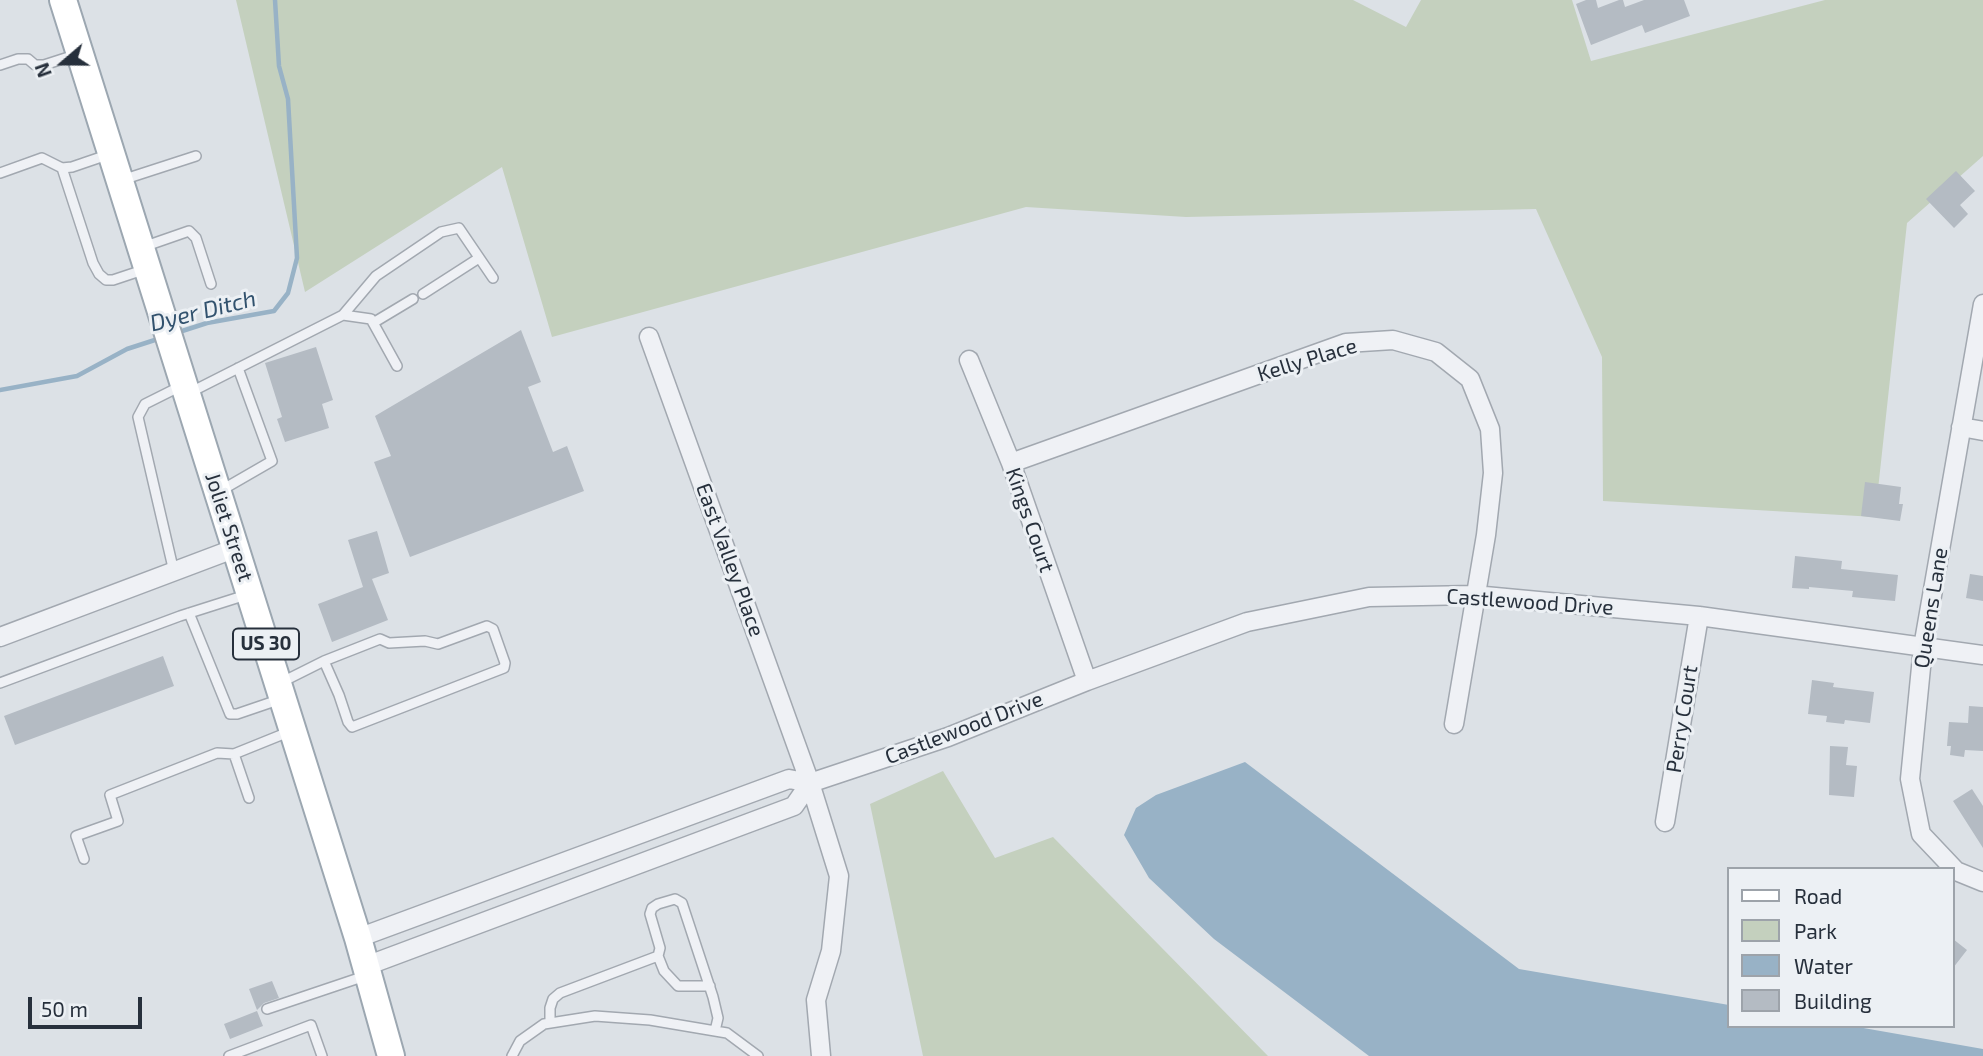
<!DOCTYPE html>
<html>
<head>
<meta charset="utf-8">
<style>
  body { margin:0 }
  #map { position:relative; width:1983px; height:1056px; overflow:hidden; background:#dce1e6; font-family:"Exo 2",sans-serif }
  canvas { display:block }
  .legend { position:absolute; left:1727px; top:867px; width:228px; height:161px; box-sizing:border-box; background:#ecf0f4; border:2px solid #9da3aa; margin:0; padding:9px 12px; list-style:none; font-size:21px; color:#27303c }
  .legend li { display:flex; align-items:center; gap:14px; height:35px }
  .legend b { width:35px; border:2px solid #9da3aa }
  .north { position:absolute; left:28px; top:28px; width:70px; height:70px; -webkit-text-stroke:5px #ecf0f4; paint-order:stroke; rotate:250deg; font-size:19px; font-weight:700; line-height:28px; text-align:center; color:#27303c }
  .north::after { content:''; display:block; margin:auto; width:24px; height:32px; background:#27303c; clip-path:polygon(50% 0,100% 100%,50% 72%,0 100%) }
  .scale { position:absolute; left:28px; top:997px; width:114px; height:32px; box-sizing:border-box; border:4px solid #27303c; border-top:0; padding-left:9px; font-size:21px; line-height:24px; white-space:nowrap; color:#27303c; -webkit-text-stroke:5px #ecf0f4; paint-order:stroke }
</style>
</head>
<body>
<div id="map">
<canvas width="1983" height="1056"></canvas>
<ul class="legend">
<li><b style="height:9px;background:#fff"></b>Road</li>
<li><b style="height:19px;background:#c4d0be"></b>Park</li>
<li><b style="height:19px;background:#98b2c6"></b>Water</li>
<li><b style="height:19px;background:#b4bbc3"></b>Building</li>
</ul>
<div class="north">N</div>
<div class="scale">50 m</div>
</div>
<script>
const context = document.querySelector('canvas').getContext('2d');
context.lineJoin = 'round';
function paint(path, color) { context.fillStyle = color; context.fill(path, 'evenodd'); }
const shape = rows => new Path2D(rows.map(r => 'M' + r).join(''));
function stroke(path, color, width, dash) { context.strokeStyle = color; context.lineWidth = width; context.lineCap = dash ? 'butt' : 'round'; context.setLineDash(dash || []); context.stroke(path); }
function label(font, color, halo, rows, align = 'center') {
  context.font = font + ' "Exo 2",sans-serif'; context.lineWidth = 6; context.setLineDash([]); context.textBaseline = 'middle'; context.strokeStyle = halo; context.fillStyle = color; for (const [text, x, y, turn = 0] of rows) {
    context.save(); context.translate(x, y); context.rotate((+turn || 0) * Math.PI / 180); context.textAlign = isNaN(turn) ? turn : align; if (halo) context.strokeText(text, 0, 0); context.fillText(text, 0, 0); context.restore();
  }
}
const green = shape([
  [236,0,1353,0,1406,27,1421,0,1572,0,1591,61,1825,0,1983,0,1983,156,1907,223,1875,517,1603,501,1602,357,1536,209,1186,217,1026,207,552,337,502,167,305,292],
  [943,771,995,858,1053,837,1268,1056,923,1056,870,804]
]);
const water = shape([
  [1245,762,1519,969,1729,1005,1729,1026,1852,1026,1983,1049,1983,1056,1369,1056,1214,939,1149,878,1124,835,1136,808,1156,795]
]);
const stream = shape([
  [176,333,207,323,274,311,288,293,297,258,288,99,279,66,275,0],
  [0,390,77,376,127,349,161,338]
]);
const building = shape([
  [1586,0,1596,0,1598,8,1619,0,1623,0,1625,7,1644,0,1684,0,1690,16,1645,33,1642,25,1591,45,1576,4],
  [1956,171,1975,191,1960,205,1968,214,1954,228,1926,199],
  [521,330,541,382,528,387,553,452,567,446,584,491,410,557,374,462,391,456,375,416],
  [316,347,333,400,322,404,329,428,285,442,277,419,282,417,265,363],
  [1865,482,1901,487,1899,504,1903,504,1900,521,1861,516],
  [377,531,389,573,372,579,388,620,332,642,318,604,363,587,348,540],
  [1795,556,1842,561,1841,569,1898,575,1895,601,1852,597,1853,591,1809,587,1809,589,1792,588],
  [1970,574,1983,576,1983,601,1966,598],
  [163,656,174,686,15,745,4,716],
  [1812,680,1834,683,1833,687,1874,692,1870,723,1845,720,1844,724,1826,722,1827,716,1808,714],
  [1969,706,1983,707,1983,751,1965,750,1964,757,1950,755,1951,746,1947,746,1949,722,1968,723],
  [1830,746,1848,747,1846,765,1857,766,1854,797,1829,795],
  [1972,789,1983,806,1983,848,1953,801],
  [1953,939,1967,950,1953,968],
  [272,981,279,998,264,1003,257,1010,249,989],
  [257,1011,263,1026,230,1039,224,1024]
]);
const service = shape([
  [0,65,18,59,28,59,35,65,44,65,78,54],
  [62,168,93,263,99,274,106,280,113,280,146,269],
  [0,173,42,158,62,168,72,167,110,154],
  [122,180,196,156],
  [143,247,189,231,196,238,211,284],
  [423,294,479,258],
  [343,315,371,319,397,366],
  [373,323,413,299],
  [189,393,343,315,376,276,441,232,459,228,493,278],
  [220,491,272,461,238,368],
  [174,572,138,417,145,404,183,385],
  [189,613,230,714,237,714,281,699],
  [0,683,180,616,246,595],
  [280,683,324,661,339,695,348,722,352,727,504,668,505,663,493,629,487,626,438,644,425,641,389,643,380,639,324,661],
  [234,754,249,798],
  [84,859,76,836,118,821,110,795,217,753,234,754,291,731],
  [658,956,664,971,678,986,710,986],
  [267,1009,365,976],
  [550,1023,550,1008,553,999,560,993,658,956,660,948,650,914,652,908,658,904,675,899,682,903,713,997,718,1018,715,1031],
  [229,1056,311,1025,322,1056],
  [512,1056,520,1041,544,1024,595,1016,650,1020,727,1033,758,1056]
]);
const minor = shape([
  [1983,304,1923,647,1910,779,1921,834,1956,871,1983,882],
  [649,337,810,783,839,876,831,951,816,1000,821,1056],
  [969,360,1011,463,1087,681],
  [1961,427,1983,431],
  [1011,463,1346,343,1393,340,1436,352,1470,379,1490,429,1493,473,1486,535,1454,724],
  [0,637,236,548],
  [1665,822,1699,616],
  [358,938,789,779,810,783,948,737,1087,681,1247,622,1369,597,1474,595,1699,616,1983,655],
  [366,966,794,806,810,783]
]);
const primary = shape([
  [63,0,358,938,391,1056]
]);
const shields = [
  [266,644,66]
];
const shieldNames = [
  ["US 30",266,644]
];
const streetNames = [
  ["Kelly Place",1307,360,-17],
  ["Kings Court",1030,520,71],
  ["Joliet Street",229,527,72],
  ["East Valley Place",730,560,70],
  ["Castlewood Drive",1530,602,4],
  ["Queens Lane",1931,608,-81],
  ["Perry Court",1682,719,-81],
  ["Castlewood Drive",964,728,-21]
];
const waterNames = [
  ["Dyer Ditch",203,311,-14]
];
paint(green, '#c4d0be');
paint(water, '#98b2c6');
stroke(stream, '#98b2c6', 4.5);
paint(building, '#b4bbc3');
stroke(service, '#a2a8b0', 12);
stroke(minor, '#a2a8b0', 21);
stroke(primary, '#9ca7b1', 30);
stroke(service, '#eff1f5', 9);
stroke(minor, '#eff1f5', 18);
stroke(primary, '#fff', 26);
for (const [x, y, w] of shields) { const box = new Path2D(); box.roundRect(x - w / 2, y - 15.5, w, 31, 5); context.fillStyle = '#ecf0f4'; context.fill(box); stroke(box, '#27303c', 2); }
label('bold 19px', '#27303c', null, shieldNames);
label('21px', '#27303c', '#ecf0f4', streetNames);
label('italic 23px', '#32526e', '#ecf0f4', waterNames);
</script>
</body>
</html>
